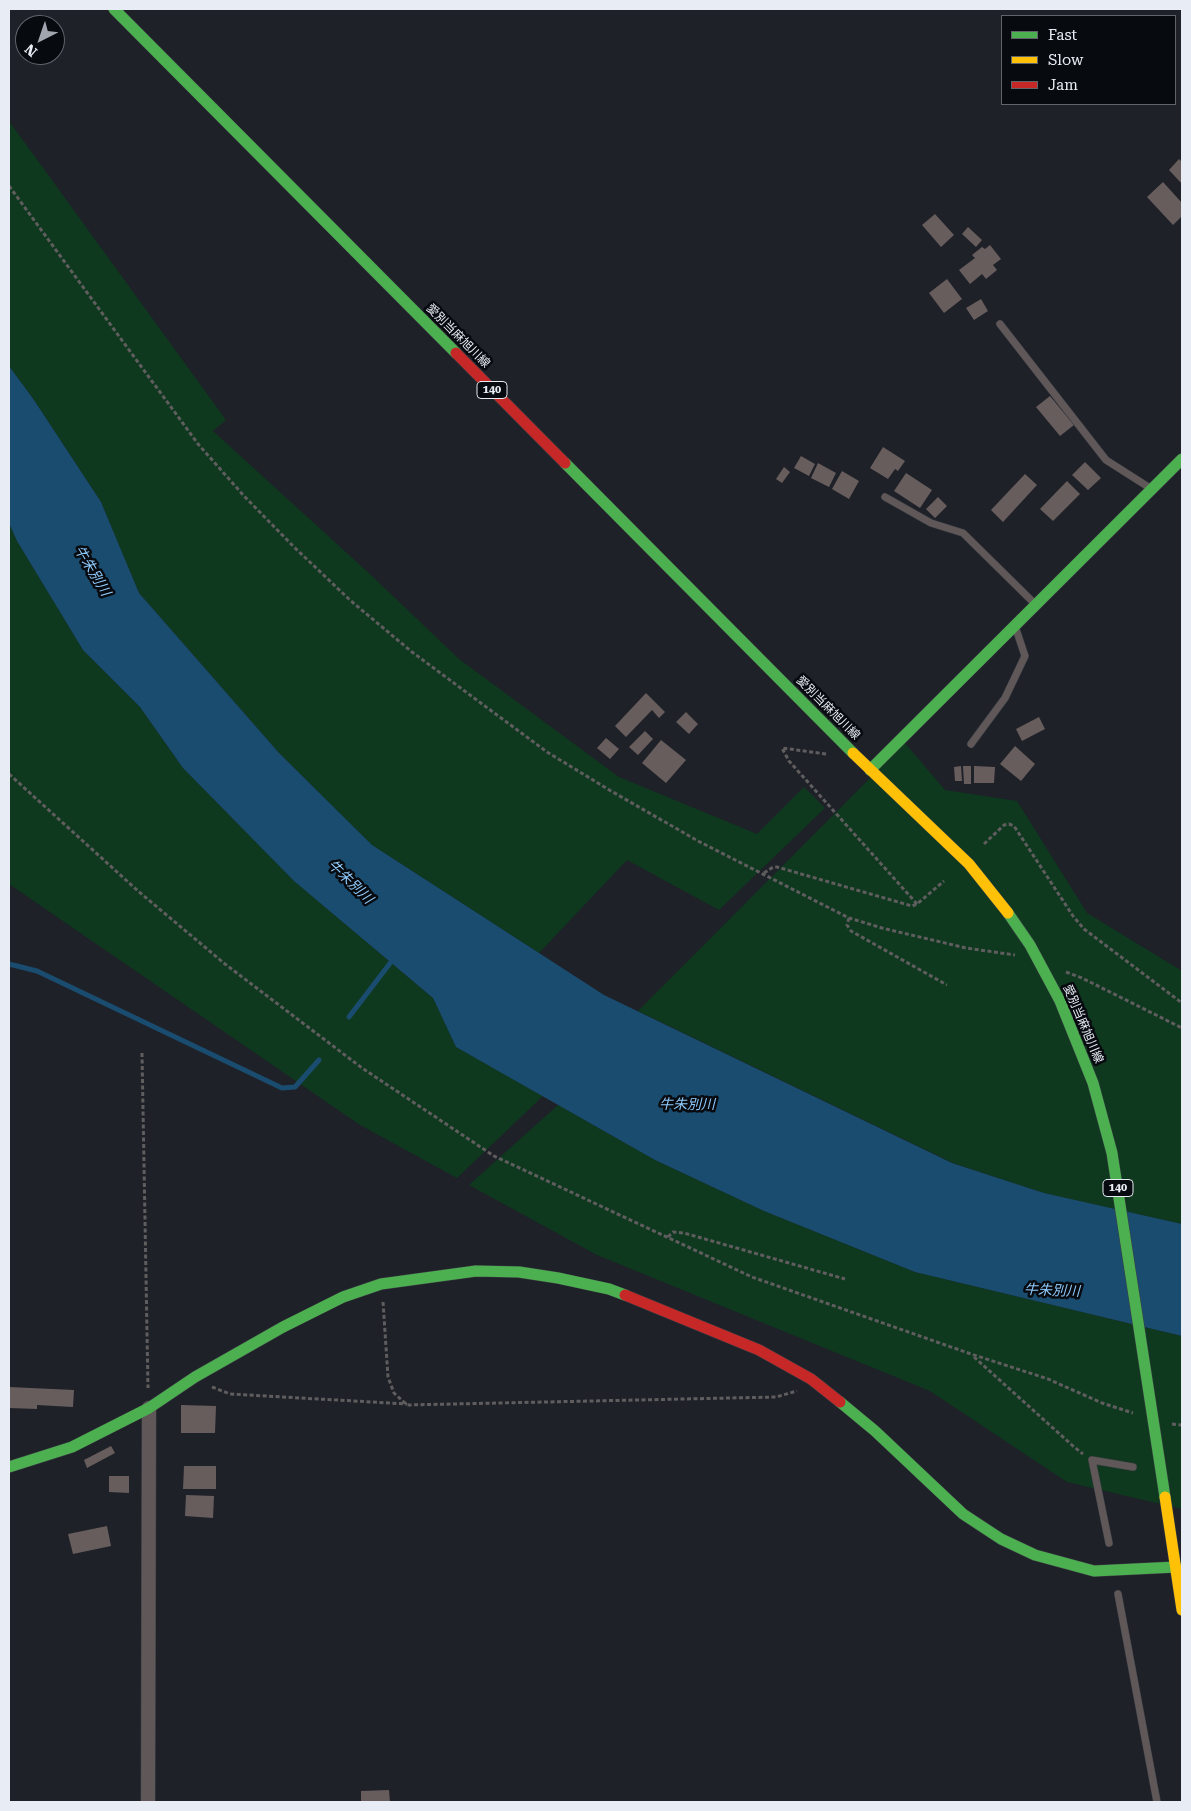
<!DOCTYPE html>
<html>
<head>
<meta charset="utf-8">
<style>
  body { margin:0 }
  #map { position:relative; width:1191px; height:1811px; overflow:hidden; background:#1e2128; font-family:"Roboto Serif",serif }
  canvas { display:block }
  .frame { position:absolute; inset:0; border:10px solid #e8ecf4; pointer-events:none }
  .legend { position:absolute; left:1001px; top:15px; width:175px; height:90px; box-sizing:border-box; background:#070a0f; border:1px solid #61646b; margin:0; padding:6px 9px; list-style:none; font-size:15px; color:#e8ecf4 }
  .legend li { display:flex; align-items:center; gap:10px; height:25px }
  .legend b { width:25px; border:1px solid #61646b }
  .north { position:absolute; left:15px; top:15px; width:50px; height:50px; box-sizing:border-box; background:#070a0f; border:1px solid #61646b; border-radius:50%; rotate:221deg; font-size:14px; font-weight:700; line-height:20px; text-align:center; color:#e8ecf4 }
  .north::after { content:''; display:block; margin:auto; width:18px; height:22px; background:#a1a5ad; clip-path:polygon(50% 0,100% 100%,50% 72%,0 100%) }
</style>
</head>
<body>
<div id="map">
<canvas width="1191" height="1811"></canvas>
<div class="frame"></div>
<ul class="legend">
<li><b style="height:6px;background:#4caf50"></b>Fast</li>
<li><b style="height:6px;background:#ffc107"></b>Slow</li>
<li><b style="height:6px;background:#c62828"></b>Jam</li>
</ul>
<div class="north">N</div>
</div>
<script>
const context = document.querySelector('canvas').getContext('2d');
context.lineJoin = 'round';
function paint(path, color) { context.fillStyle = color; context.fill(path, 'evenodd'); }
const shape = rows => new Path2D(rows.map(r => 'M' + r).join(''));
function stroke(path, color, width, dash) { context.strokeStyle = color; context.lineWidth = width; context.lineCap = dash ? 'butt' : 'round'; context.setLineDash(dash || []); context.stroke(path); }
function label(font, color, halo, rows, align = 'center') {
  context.font = font + ' "Roboto Serif","Noto Sans JP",serif'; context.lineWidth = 5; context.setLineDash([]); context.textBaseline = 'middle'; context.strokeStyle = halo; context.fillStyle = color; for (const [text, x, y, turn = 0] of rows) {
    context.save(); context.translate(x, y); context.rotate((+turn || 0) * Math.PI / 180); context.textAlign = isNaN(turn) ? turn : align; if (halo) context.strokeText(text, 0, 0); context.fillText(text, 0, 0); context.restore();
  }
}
const green = shape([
  [9,121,226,420,213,431,371,575,459,659,619,777,757,834,804,787,825,808,719,910,627,860,539,953,372,845,279,753,139,593,101,502,34,400,9,366],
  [9,523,17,541,83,650,140,707,183,768,294,881,433,998,456,1047,543,1096,457,1178,360,1125,9,884],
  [905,743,945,790,1017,801,1087,913,1182,971,1182,1224,1044,1193,953,1163,638,1011],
  [558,1105,655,1160,764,1211,915,1272,1182,1336,1182,1509,1067,1482,930,1391,597,1255,469,1185]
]);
const water = shape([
  [9,366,34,400,101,502,139,593,279,753,372,845,604,995,952,1163,1044,1193,1182,1224,1182,1336,915,1272,764,1211,655,1160,456,1047,433,998,294,881,183,768,140,707,83,650,17,541,9,523]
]);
const stream = shape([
  [9,964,37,971,282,1088,295,1087,319,1060],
  [349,1017,394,958]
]);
const building = shape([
  [1179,159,1182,162,1182,184,1169,170],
  [1163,182,1182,203,1182,216,1173,225,1147,197],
  [935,214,954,235,941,247,922,225],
  [968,227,982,240,976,247,962,234],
  [990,245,1001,259,993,265,997,270,986,279,982,274,970,284,959,270,975,258,972,255,982,247,985,249],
  [947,279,962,299,944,313,929,293],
  [981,299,988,311,974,320,966,308],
  [1050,396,1074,425,1060,436,1036,407],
  [883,447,905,461,898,471,895,469,888,479,870,468],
  [801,456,815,464,809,476,794,468],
  [1085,462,1101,478,1088,490,1072,475],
  [818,463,836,473,829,487,811,478],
  [784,467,790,472,782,483,776,479],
  [842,471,859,481,849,499,832,489],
  [906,473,932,490,920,508,894,491],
  [1025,474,1037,485,1003,522,991,510],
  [1067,481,1080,494,1053,521,1040,509],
  [938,497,947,506,935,518,926,509],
  [646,693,665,712,659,718,652,710,626,737,615,726],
  [686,712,698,724,689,734,676,722],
  [1039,717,1045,729,1022,741,1016,729],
  [645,731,653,739,638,755,629,747],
  [606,738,619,749,610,759,597,748],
  [661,740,686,760,666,783,642,763],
  [1015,746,1035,764,1021,781,1000,764],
  [961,766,962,781,955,781,954,767],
  [963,766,971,766,971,784,964,784],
  [974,766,995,767,994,783,974,783],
  [9,1387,74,1390,73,1407,37,1405,37,1409,9,1408],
  [181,1405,216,1406,215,1433,181,1433],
  [111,1446,115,1453,87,1468,84,1460],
  [184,1466,216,1466,216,1489,183,1489],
  [109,1476,129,1476,129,1493,109,1492],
  [186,1495,214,1496,213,1518,185,1516],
  [107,1526,111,1546,73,1554,68,1534],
  [389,1790,390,1802,361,1802,361,1791]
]);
const path = shape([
  [9,186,198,444,244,496,294,547,351,601,412,652,547,752,611,791,698,841,849,918,882,928,966,948,1015,955],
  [826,754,782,748,789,761,917,904],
  [9,774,138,891,225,964,362,1068,494,1156,752,1277,971,1354,1048,1379,1102,1403,1133,1413],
  [984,844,1004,825,1009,824,1014,826,1073,916,1084,929,1182,1003],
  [764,873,773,867,777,867,912,906,917,904,944,881],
  [849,918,847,925,851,931,947,985],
  [1066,972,1082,978,1182,1028],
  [142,1053,148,1388],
  [668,1237,673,1232,684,1233,845,1279],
  [383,1302,388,1377,394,1393,407,1405,776,1397,797,1391],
  [974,1357,1073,1446,1083,1454],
  [212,1387,230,1394,407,1404],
  [1172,1424,1182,1425]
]);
const lane = shape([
  [1000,324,1106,460,1150,488],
  [885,497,931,523,963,533,1034,603],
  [971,744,1005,698,1025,656,1016,629],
  [1109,1543,1092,1460,1133,1467],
  [1118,1594,1157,1802]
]);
const street = shape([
  [148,1802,149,1408]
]);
const fast = shape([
  [114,9,456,353],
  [565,463,853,753],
  [870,770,1182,459],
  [1008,913,1030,945,1060,1001,1093,1083,1112,1153,1165,1497],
  [840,1402,875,1431,963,1514,1001,1539,1035,1555,1094,1571,1176,1567],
  [9,1467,72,1447,149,1408,195,1377,283,1327,343,1297,381,1284,476,1271,519,1272,558,1278,609,1289,625,1295]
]);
const slow = shape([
  [853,753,969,864,1008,913],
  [1165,1497,1182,1610]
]);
const jam = shape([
  [456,353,565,463],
  [625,1295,759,1350,811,1379,840,1402]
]);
const shields = [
  [492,390,30],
  [1118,1188,30]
];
const shieldNames = [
  ["140",492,390],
  ["140",1118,1188]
];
const streetNames = [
  ["愛別当麻旭川線",458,336,45],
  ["愛別当麻旭川線",828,708,45],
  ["愛別当麻旭川線",1083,1024,67]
];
const waterNames = [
  ["牛朱別川",92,571,59],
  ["牛朱別川",350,882,44],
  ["牛朱別川",687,1105],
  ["牛朱別川",1052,1291,2]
];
paint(green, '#0e391f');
paint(water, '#1a4c6f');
stroke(stream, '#1a4c6f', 5);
paint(building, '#685d5d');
stroke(lane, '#3b3e44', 8);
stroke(street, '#3b3e44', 15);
stroke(fast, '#3b3e44', 12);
stroke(slow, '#3b3e44', 12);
stroke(jam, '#3b3e44', 12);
stroke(path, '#605d5f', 3, [4, 2.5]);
stroke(lane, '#5f5758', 7);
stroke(street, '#5f5758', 14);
stroke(fast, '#4caf50', 11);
stroke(slow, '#ffc107', 11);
stroke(jam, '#c62828', 11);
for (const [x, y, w] of shields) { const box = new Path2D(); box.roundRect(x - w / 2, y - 8.5, w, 17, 4); context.fillStyle = '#070a0f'; context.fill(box); stroke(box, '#e8ecf4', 1); }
label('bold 11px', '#e8ecf4', null, shieldNames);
label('12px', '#e8ecf4', '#070a0f', streetNames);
label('italic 14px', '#8ec9fa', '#070a0f', waterNames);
</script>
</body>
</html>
